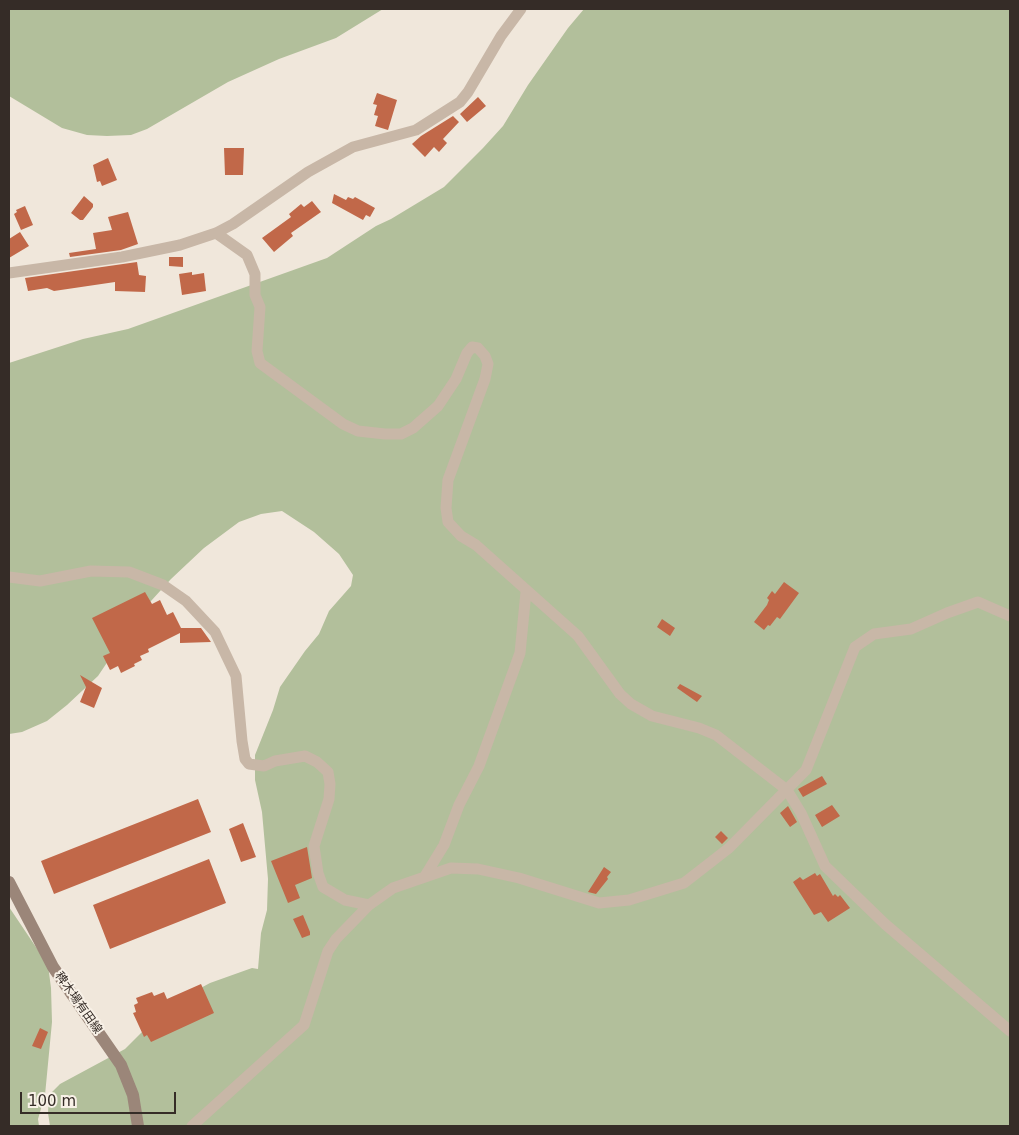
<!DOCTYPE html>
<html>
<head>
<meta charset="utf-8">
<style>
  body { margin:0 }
  #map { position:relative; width:1019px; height:1135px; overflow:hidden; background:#f0e7db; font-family:"DejaVu Sans",sans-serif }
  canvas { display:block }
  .frame { position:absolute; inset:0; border:10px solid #352c27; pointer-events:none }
  .scale { position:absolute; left:20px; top:1092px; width:156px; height:22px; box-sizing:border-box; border:2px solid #352c27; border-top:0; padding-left:6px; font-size:15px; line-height:18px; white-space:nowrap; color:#352c27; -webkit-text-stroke:4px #f8f1e7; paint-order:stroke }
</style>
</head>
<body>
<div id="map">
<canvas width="1019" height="1135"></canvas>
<div class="frame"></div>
<div class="scale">100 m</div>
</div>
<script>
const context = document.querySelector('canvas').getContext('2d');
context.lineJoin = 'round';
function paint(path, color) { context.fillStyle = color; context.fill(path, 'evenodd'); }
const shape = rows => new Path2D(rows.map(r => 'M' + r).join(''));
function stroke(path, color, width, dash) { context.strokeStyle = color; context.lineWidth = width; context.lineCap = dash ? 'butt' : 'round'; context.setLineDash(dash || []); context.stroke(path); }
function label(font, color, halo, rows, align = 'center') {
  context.font = font + ' "DejaVu Sans","Noto Sans JP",sans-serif'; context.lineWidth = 4; context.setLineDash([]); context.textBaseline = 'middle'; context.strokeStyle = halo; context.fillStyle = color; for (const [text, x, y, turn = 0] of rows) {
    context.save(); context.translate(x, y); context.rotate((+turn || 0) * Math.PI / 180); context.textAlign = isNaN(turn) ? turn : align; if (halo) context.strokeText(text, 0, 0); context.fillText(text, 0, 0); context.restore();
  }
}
const green = shape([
  [9,9,383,9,336,38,279,59,228,82,147,129,131,135,107,136,87,135,62,128,9,96],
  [584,9,1010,9,1010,1126,50,1126,48,1113,49,1095,60,1084,125,1049,169,1005,210,983,252,968,258,969,261,933,267,910,268,879,262,812,255,780,255,755,273,710,280,687,305,651,319,634,329,611,351,586,353,575,339,554,314,532,282,511,261,514,239,522,204,548,171,579,141,612,98,676,67,705,47,721,22,732,9,734,9,363,83,339,128,329,327,258,376,226,391,219,444,187,483,148,503,126,528,85,568,28],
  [9,907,48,965,51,988,52,1022,45,1095,38,1119,39,1126,9,1126]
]);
const building = shape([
  [377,93,397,100,388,130,375,126,378,116,374,115,377,105,373,104],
  [478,97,486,106,467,122,460,114],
  [453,116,459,122,443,139,447,143,439,152,434,147,425,157,412,144,421,136],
  [224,148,244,148,243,175,225,175],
  [108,158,117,180,102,186,100,181,97,182,93,165],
  [334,194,346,200,348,197,353,199,355,197,375,208,370,217,366,215,363,220,332,203],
  [84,196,93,204,93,207,83,220,80,220,71,213],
  [312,201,321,212,291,233,293,236,274,252,262,238,291,217,289,214,301,204,304,207],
  [25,206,33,225,21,230,14,214,17,212,16,210],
  [128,212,138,244,121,250,70,257,69,253,96,249,93,233,112,230,108,217],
  [20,232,29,246,9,258,9,239],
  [169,257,183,257,183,267,169,266],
  [137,262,139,275,146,276,145,292,115,291,115,282,54,291,47,288,28,291,25,278],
  [192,272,192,275,204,273,206,291,182,295,179,274],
  [784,582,799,593,780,619,777,617,770,626,768,625,764,630,754,622,767,605,769,600,767,598,772,591,775,594],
  [145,592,152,604,160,600,167,615,173,612,181,628,201,628,211,642,180,643,180,633,148,649,149,652,140,656,142,660,134,664,135,666,121,673,118,666,110,670,103,656,110,653,92,618],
  [662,619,675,628,670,636,657,627],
  [80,675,102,688,94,708,80,702,86,687],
  [680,684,702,696,697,702,677,688],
  [822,776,827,784,803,797,798,789],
  [198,799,211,832,54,894,41,861],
  [832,805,840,816,822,827,815,815],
  [788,806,797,822,790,827,780,813],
  [243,823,256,857,241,862,229,829],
  [721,831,728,838,722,844,715,837],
  [307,847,312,878,295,885,300,898,288,903,271,861],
  [209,859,226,903,110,949,93,905],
  [604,867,611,872,607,877,608,879,596,894,588,892],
  [815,873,817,876,820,874,833,896,835,894,838,897,840,895,850,908,828,922,821,912,814,915,793,882,800,877,803,880],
  [303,915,310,932,310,935,302,938,293,919],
  [201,984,214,1013,151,1042,147,1035,144,1037,133,1013,136,1012,134,1005,138,1003,136,998,152,992,154,996,164,992,167,999],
  [40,1028,48,1032,41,1049,32,1046]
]);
const minor = shape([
  [216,233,247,255,255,274,255,295,260,307,257,351,260,363,343,424,358,431,385,434,401,434,413,428,438,406,456,379,467,353,472,347,478,348,485,356,488,364,485,379,448,480,446,508,448,522,461,536,476,545,578,636,620,694,631,704,652,716,699,728,716,735,787,790,801,813,825,866,885,924,1010,1031],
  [9,273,122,257,180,245,216,233,233,224,308,172,353,147,416,130,460,102,468,92,501,36,521,9],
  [9,577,40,581,91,571,129,572,163,585,186,601,215,632,236,676,242,741,245,759,249,764,264,766,275,761,305,756,317,762,328,772,330,784,329,799,314,846,318,873,323,887,345,900,369,905],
  [425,876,444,845,459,805,479,766,520,653,526,592],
  [192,1126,304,1025,328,951,336,939,369,905,393,888,451,868,478,869,519,878,599,903,629,900,684,883,729,848,806,770,855,647,874,634,911,629,947,613,978,602,1010,616]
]);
const secondary = shape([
  [9,882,53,967,121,1065,133,1095,138,1126]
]);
const streetNames = [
  ["稗木場有田線",78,1003,55]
];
paint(green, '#b2bf9b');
paint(building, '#c16849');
stroke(minor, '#c8b7a7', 11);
stroke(secondary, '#9b8679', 12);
label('12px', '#352c27', '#f8f1e7', streetNames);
</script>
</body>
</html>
